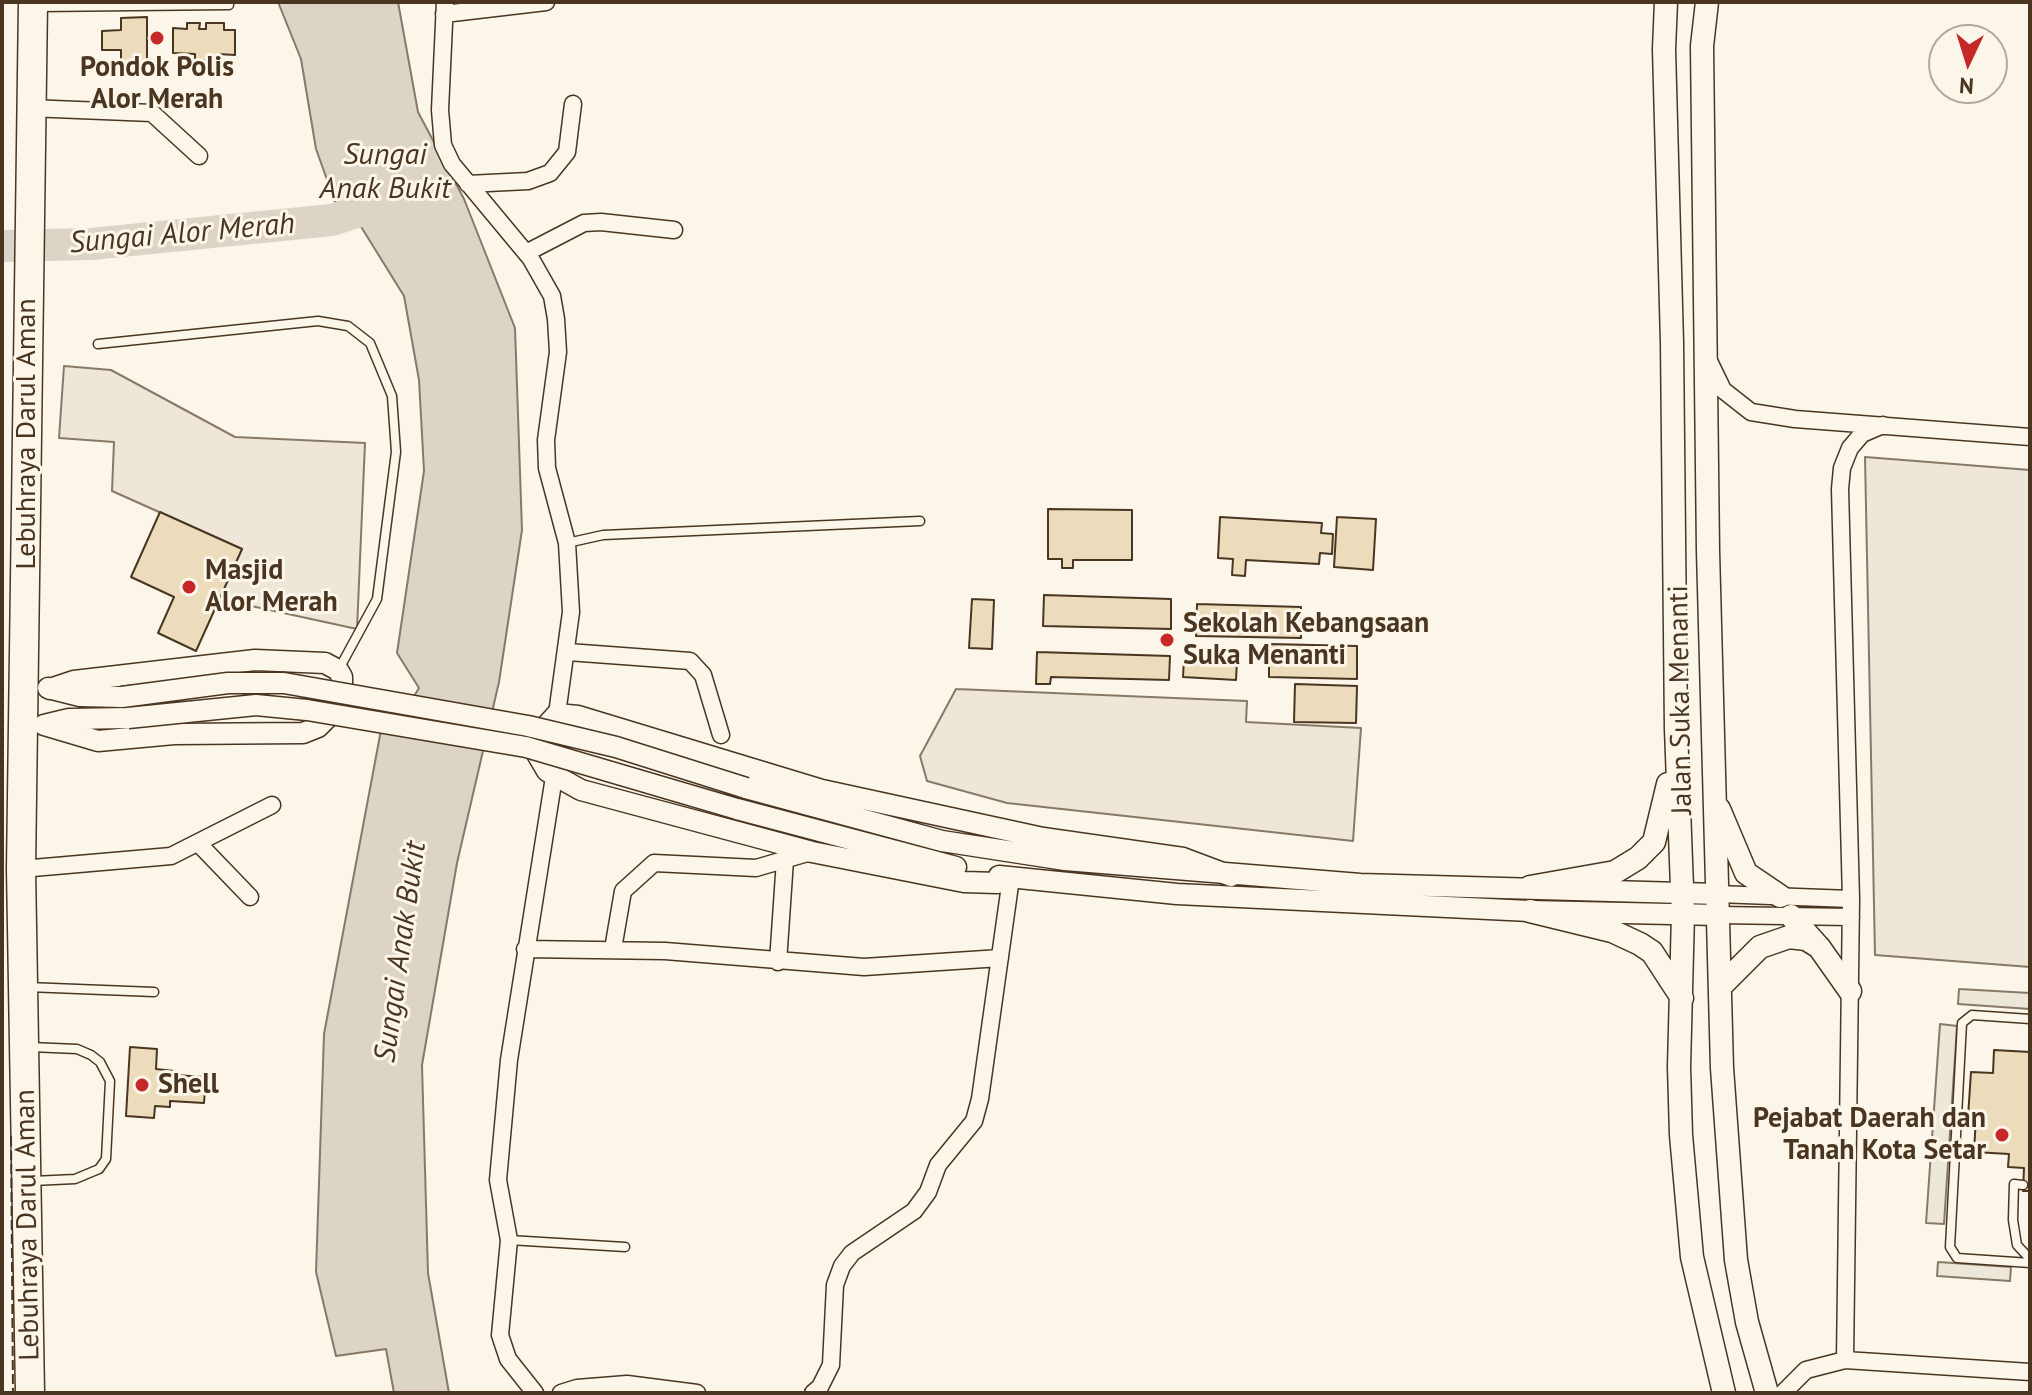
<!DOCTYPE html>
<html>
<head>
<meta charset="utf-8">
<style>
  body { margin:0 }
  #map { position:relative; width:2032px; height:1395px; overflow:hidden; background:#fbf6e9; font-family:"PT Sans",sans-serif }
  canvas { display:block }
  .frame { position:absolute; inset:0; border:4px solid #4a3520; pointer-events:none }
  .north { position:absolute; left:1928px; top:24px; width:80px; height:80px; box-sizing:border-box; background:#fbf6e9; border:2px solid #b4a999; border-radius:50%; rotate:184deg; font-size:22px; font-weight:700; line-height:32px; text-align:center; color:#4a3520 }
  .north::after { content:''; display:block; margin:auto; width:28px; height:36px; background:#c62828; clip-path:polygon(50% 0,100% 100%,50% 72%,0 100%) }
</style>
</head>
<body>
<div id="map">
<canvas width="2032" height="1395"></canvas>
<div class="frame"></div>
<div class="north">N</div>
</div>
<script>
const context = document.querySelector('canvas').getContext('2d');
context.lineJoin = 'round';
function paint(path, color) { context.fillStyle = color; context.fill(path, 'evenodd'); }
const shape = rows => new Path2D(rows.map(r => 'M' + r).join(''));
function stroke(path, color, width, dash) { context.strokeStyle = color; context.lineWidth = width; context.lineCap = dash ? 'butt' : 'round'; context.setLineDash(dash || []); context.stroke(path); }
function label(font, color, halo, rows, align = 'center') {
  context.font = font + ' "PT Sans",sans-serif'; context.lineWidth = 6; context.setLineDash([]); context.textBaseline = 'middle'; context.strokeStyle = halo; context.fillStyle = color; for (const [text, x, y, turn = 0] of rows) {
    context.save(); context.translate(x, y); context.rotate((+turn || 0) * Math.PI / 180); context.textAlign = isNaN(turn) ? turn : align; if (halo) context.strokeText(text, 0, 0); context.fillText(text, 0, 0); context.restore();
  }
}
const green = shape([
  [64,366,111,370,235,437,365,443,357,629,219,599,242,549,112,491,114,442,59,438,64,366],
  [1865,457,2030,470,2030,967,1875,955,1865,457],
  [956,689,1247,701,1246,722,1361,728,1353,841,1007,803,927,781,920,756,956,689]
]);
const parking = shape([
  [1959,989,2030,993,2030,1009,1958,1004,1959,989],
  [1940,1024,1957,1026,1944,1224,1926,1223,1940,1024],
  [1938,1262,2011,1267,2010,1281,1937,1276,1938,1262]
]);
const water = shape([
  [278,2,398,2,418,112,464,199,515,328,522,530,499,682,457,863,422,1065,428,1273,449,1393,394,1393,386,1349,336,1356,316,1272,324,1034,384,714,405,711,419,688,397,653,424,471,419,380,404,296,360,225,332,220,335,202,316,149,301,59,278,2]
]);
const river = shape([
  [2,246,91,244,332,220,372,207]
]);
const building = shape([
  [147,17,147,62,121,62,121,50,102,50,102,31,121,30,121,18,147,17],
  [187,23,200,23,199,29,206,29,206,23,224,23,224,30,235,30,235,55,218,54,218,61,195,60,195,54,173,53,173,28,187,29,187,23],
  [1048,509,1132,510,1132,560,1073,560,1073,568,1062,568,1062,559,1048,559,1048,509],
  [160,512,242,549,196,651,158,633,174,597,131,577,160,512],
  [1220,517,1322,523,1321,533,1333,534,1332,554,1320,553,1319,564,1246,560,1245,576,1232,575,1233,559,1218,558,1220,517],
  [1337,517,1376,519,1373,570,1334,567,1337,517],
  [1044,595,1171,599,1171,629,1043,626,1044,595],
  [972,599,994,600,992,649,969,648,972,599],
  [1197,604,1301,607,1301,638,1196,636,1197,604],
  [1269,644,1357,646,1357,679,1269,677,1269,644],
  [1037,652,1170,656,1169,680,1051,677,1050,684,1036,684,1037,652],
  [1184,658,1237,661,1236,680,1183,677,1184,658],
  [1295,684,1357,686,1356,723,1294,722,1295,684],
  [130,1047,157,1049,156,1069,174,1071,174,1075,206,1077,204,1103,170,1101,170,1107,155,1106,154,1118,126,1116,130,1047],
  [1994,1050,2030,1052,2030,1191,2023,1191,2024,1168,2008,1167,2009,1154,1974,1152,1976,1117,1968,1117,1971,1072,1993,1073,1994,1050]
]);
const service = shape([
  [38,7,229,5],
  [98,344,318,321,348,326,370,343,392,396,396,452,377,599,339,669],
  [567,543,603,535,920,521],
  [27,987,154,992],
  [2030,1019,1972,1015,1962,1023,1950,1247,1957,1258,2030,1263],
  [30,1047,77,1049,91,1055,100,1062,110,1081,106,1159,99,1169,75,1179,33,1181],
  [2023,1185,2014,1184,2013,1220,2017,1245,2030,1259],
  [509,1240,625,1247]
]);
const minor = shape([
  [445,2,440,110,443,145,452,164,531,259,552,296,556,319,558,352,546,440,547,468,567,543,571,612,557,714],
  [444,14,546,2],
  [29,108,152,113,199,156],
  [468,184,528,181,550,173,567,152,573,104],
  [526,253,584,223,601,222,674,230],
  [1708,359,1723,390,1751,412,1795,419,2030,437],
  [568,652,690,661,703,675,721,735],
  [199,844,250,897],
  [21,869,171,856,272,805],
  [1717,894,1851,899],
  [1718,915,1851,917],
  [525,949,665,951,864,967,1000,958],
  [613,949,623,891,654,863,756,868,811,852],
  [778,962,785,860],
  [1845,1360,1851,899,1840,489,1842,468,1850,448,1862,434,1883,425],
  [535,1393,508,1359,500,1335,509,1240,498,1180,509,1060,554,777],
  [561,1393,577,1388,627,1384,697,1393],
  [813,1393,820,1387,831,1365,835,1285,842,1266,852,1253,914,1211,928,1192,938,1165,974,1121,980,1099,1011,878],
  [1783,1393,1806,1370,1845,1360,2030,1372]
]);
const tertiary = shape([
  [48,688,80,696,122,697],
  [44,725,98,741,174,734,303,733,318,727,331,714,342,691,342,677,338,670,325,663,255,660,74,681,50,689],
  [44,725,69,719,128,718],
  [746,788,942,841,1065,860,1360,884,1717,894],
  [737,809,956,867],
  [999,876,1177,894,1530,911,1718,915],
  [1011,878,997,883,964,882,812,852,581,790,547,771,537,754,538,735,557,714,578,716,822,790,1043,838,1183,858,1231,876]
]);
const secondary = shape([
  [1666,2,1664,49,1672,343,1676,729,1683,914,1679,1067,1681,1135,1692,1257,1724,1393],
  [1707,2,1702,46,1708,551,1722,1068,1736,1260,1747,1322,1767,1393],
  [1719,809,1746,873,1780,896],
  [1530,887,1615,872,1638,858,1654,842,1668,784],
  [1530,911,1612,931,1640,944,1652,952,1682,998],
  [1791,916,1818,946],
  [1721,986,1760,947,1789,937,1806,939,1819,947,1850,991]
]);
const trunk = shape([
  [30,1393,21,869,33,2]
]);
const tertiaryBridge = shape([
  [122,697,228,683,284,683,528,726,616,747,746,788],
  [128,718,256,705,307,710,526,747,737,809]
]);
const fence = shape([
  [11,1136,13,1393]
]);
const markers = [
  [157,38,8,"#c62828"],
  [189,587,8,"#c62828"],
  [1167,640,8,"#c62828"],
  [142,1085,8,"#c62828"],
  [2002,1135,8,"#c62828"]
];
const poiNames = [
  ["Pondok Polis",157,68,"center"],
  ["Alor Merah",157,100,"center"],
  ["Masjid",205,571],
  ["Alor Merah",205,603],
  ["Sekolah Kebangsaan",1183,624],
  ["Suka Menanti",1183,656],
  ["Shell",158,1085],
  ["Pejabat Daerah dan",1986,1119,"right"],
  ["Tanah Kota Setar",1986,1151,"right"]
];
const streetNames = [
  ["Lebuhraya Darul Aman",27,434,-90],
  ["Jalan Suka Menanti",1681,700,-91],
  ["Lebuhraya Darul Aman",28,1225,-91]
];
const waterNames = [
  ["Sungai",385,155],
  ["Anak Bukit",385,189],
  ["Sungai Alor Merah",182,234,-5],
  ["Sungai Anak Bukit",401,952,-82]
];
paint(green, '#ede6d9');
stroke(green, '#887966', 2);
paint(parking, '#ede7d9');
stroke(parking, '#887966', 2);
paint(water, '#dcd4c6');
stroke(water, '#887966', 2);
stroke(river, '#dcd4c6', 32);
paint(building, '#ecdcbc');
stroke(building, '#4a3520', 2);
stroke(service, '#4a3520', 11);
stroke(minor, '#4a3520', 19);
stroke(tertiary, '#4a3520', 23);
stroke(secondary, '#4a3520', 25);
stroke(trunk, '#4a3520', 31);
stroke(service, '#fbf6e9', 8);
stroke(minor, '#fbf6e9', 16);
stroke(tertiary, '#fbf6e9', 20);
stroke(secondary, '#fbf6e9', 22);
stroke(trunk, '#fbf6e9', 28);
stroke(tertiaryBridge, '#4a3520', 23, []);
stroke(tertiaryBridge, '#fbf6e9', 20);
stroke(fence, '#4a3520', 2, [10, 4]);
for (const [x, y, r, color] of markers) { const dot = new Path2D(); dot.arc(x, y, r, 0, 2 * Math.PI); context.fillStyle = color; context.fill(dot); stroke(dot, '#fbf6e9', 3); }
label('bold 28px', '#4a3520', '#fbf6e9', poiNames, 'left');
label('28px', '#4a3520', '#fbf6e9', streetNames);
label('italic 30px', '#4a3520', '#fbf6e9', waterNames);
</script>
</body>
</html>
